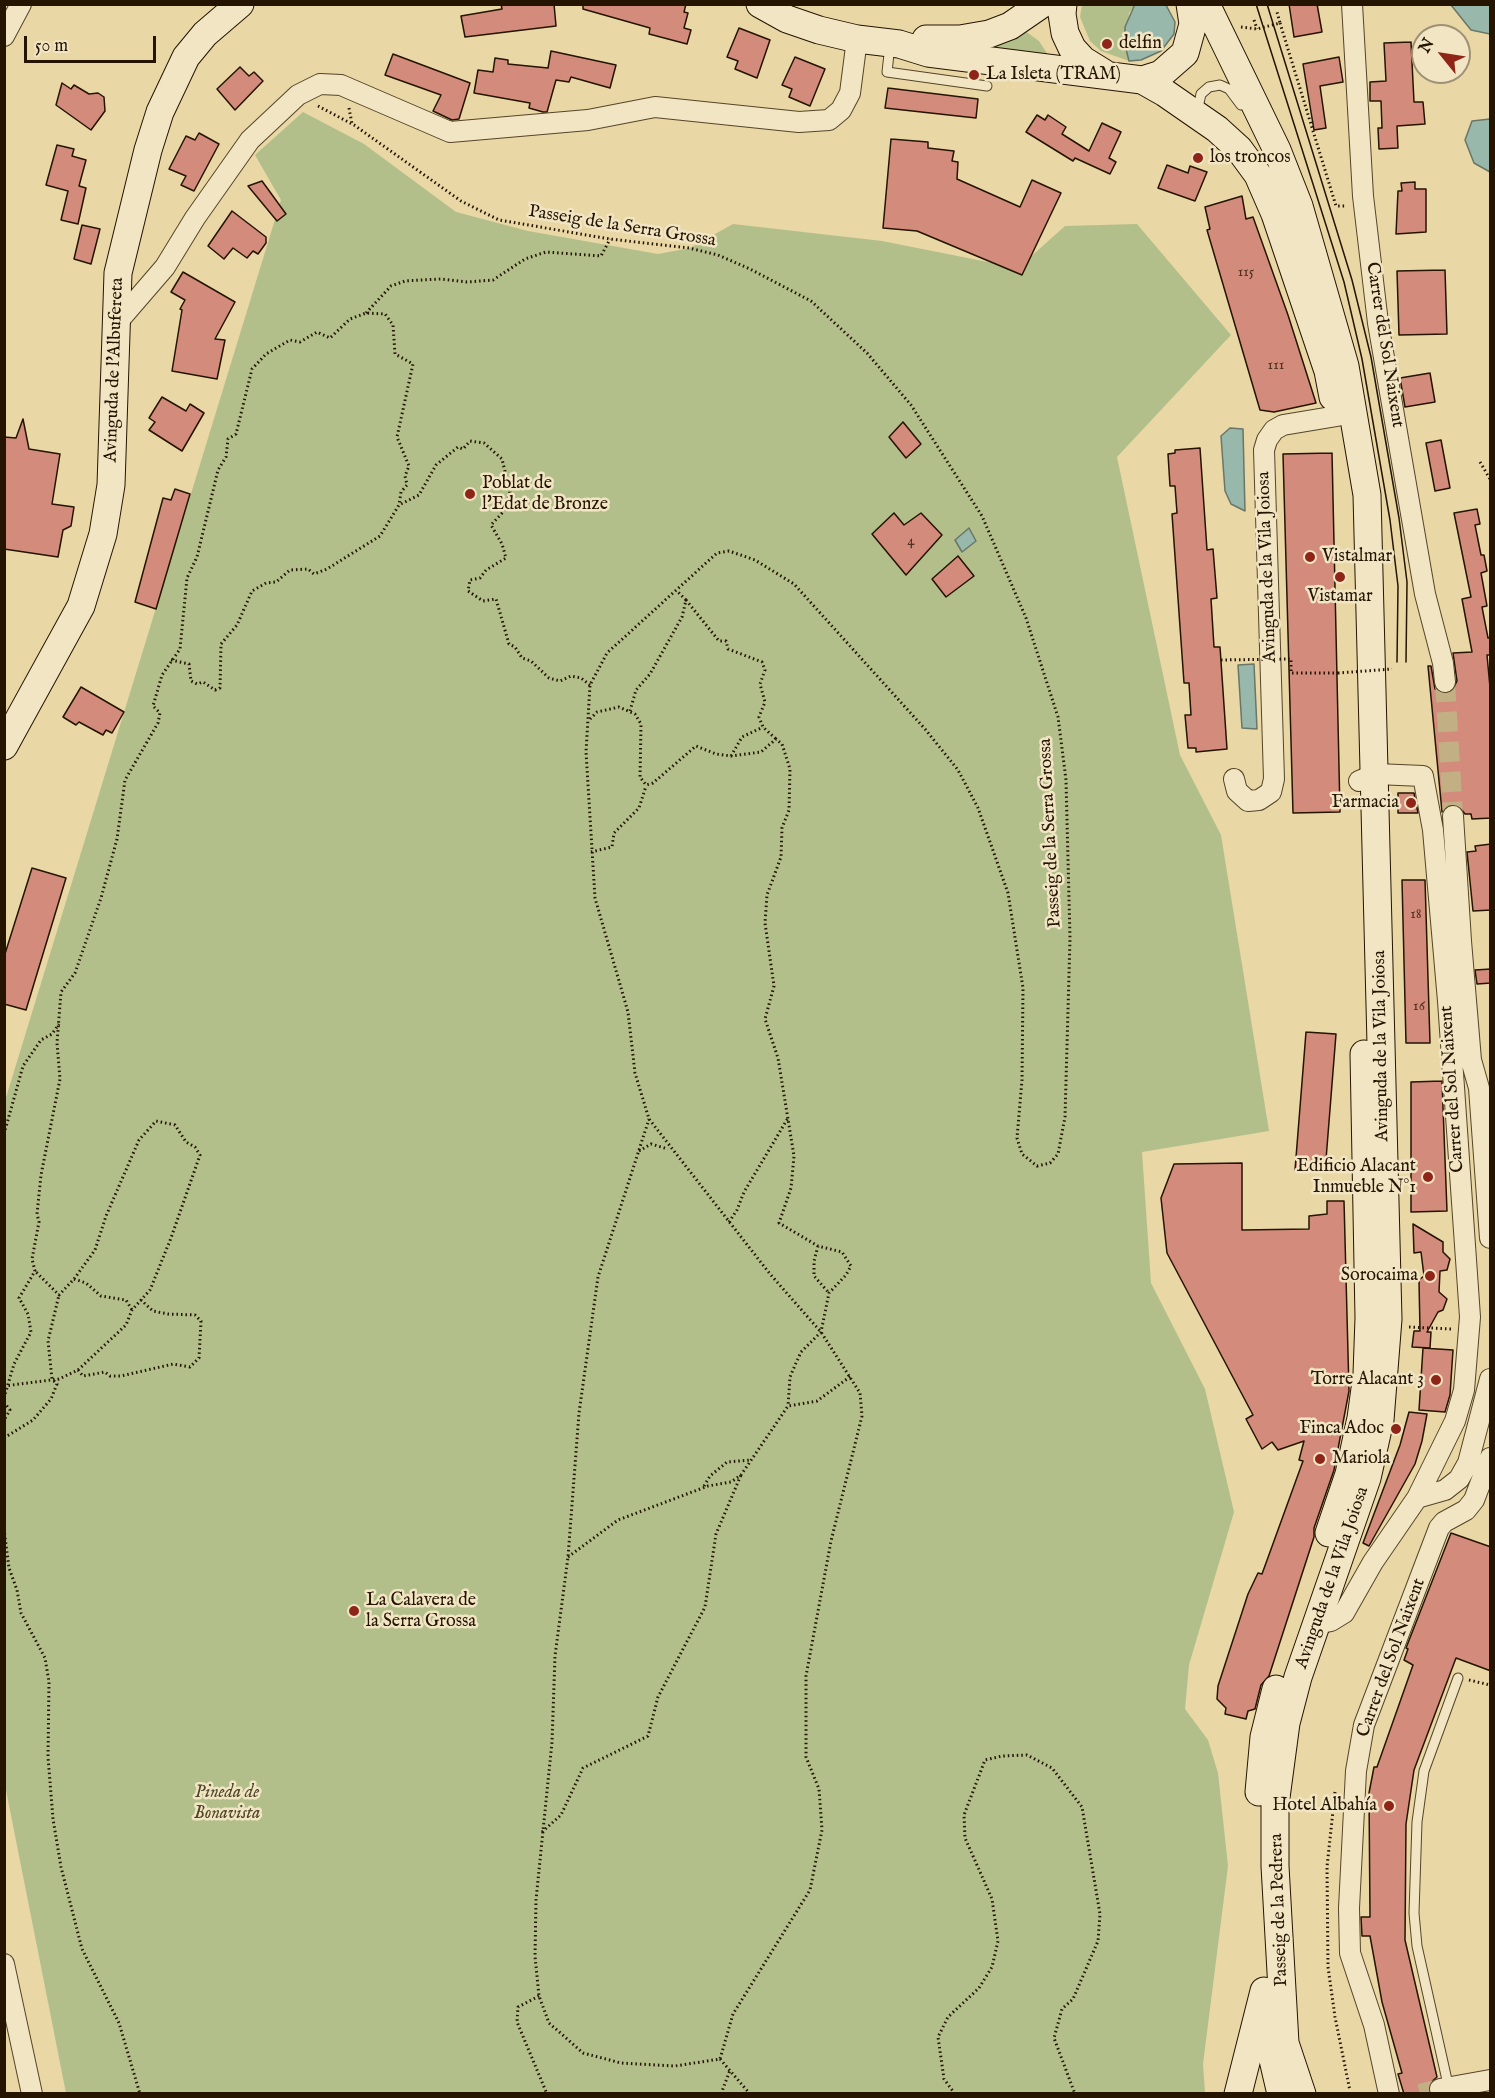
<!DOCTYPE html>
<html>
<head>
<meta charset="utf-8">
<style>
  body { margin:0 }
  #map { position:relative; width:1495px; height:2098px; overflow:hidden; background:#e9d7a5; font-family:"IM FELL English",serif }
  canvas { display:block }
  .frame { position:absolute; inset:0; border:6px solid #241400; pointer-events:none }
  .north { position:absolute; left:1411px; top:24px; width:60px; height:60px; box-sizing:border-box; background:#f1e5c4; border:2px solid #9f9176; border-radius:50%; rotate:300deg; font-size:16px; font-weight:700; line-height:24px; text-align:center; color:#241400 }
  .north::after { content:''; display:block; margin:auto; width:21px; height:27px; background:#8f2418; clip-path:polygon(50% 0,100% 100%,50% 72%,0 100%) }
  .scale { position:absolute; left:24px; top:36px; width:132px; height:27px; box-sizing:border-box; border:3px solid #241400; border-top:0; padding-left:8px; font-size:18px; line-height:21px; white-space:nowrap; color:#241400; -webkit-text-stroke:4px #f1e5c4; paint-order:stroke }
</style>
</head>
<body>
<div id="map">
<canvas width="1495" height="2098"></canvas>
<div class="frame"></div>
<div class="north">N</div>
<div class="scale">50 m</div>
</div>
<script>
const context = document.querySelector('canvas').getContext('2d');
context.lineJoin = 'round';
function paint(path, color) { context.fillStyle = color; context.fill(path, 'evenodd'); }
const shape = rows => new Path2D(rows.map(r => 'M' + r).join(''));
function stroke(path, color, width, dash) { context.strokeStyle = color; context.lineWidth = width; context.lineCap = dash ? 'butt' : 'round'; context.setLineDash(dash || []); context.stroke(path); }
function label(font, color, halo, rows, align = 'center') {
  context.font = font + ' "IM FELL English",serif'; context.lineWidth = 5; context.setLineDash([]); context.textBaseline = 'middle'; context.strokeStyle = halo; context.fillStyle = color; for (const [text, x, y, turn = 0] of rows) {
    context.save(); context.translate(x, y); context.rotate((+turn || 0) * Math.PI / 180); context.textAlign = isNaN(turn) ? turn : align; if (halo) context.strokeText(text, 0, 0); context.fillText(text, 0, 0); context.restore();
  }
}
const green = shape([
  [1082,5,1135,5,1129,13,1125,45,1129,61,1101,51,1090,41,1080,17],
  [1021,28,1039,41,1050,58,981,49],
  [303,112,364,144,456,212,528,231,658,254,690,248,733,224,882,241,1018,268,1065,226,1137,224,1231,335,1117,457,1180,755,1221,835,1269,1131,1142,1152,1151,1283,1205,1389,1234,1512,1189,1665,1185,1709,1208,1740,1218,1773,1228,1866,1203,2064,1205,2093,66,2093,5,1785,4,1104,281,200,255,155]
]);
const water = shape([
  [1135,4,1166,5,1175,22,1174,34,1161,51,1141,60,1129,61,1125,45,1125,27,1135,4],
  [1451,5,1490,5,1490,34,1471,30,1451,5],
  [1490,119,1490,172,1474,163,1465,140,1472,121,1490,119],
  [1230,428,1243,429,1245,511,1231,504,1225,491,1221,436,1230,428],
  [969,528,976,541,962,552,955,540,969,528],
  [1254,664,1257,729,1242,728,1238,665,1254,664]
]);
const building = shape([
  [501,4,554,4,556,26,465,37,461,16,502,9,501,4],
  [583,4,686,4,684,12,688,13,684,28,691,30,687,44,649,34,650,28,583,9,583,4],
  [1289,4,1317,4,1322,32,1294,37,1289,4],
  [739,28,770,40,757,78,735,69,738,61,727,57,739,28],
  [1411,42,1414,102,1423,102,1425,124,1397,126,1398,148,1379,149,1378,128,1382,128,1381,101,1370,101,1370,82,1386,81,1384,43,1411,42],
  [551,51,616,65,610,88,571,77,569,82,556,80,547,112,543,112,529,108,530,103,474,93,478,70,493,72,495,58,508,60,508,64,548,68,551,51],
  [393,54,470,83,459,119,452,120,433,111,441,95,385,75,393,54],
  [795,57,825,69,810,106,789,97,792,89,782,85,795,57],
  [1339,57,1343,82,1320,86,1326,128,1314,130,1303,64,1339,57],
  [240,67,249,76,254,72,263,81,235,110,217,89,240,67],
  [62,83,71,89,74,85,89,94,98,93,104,97,105,111,91,130,56,105,62,83],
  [888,88,978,99,976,118,885,108,888,88],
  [1037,115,1045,120,1048,115,1066,127,1062,134,1089,151,1102,123,1121,132,1109,158,1116,162,1110,174,1075,158,1073,161,1026,132,1037,115],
  [199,133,219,144,194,191,181,185,186,176,169,169,186,136,195,140,199,133],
  [891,139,928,142,928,148,954,151,952,161,958,162,957,179,1020,207,1032,180,1061,193,1022,275,917,231,883,228,891,139],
  [57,145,74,149,72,156,86,160,79,186,86,188,78,224,61,220,68,191,46,185,57,145],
  [1167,165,1188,173,1190,166,1207,172,1195,201,1158,188,1167,165],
  [262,181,286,214,277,221,248,186,262,181],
  [1415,182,1415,189,1426,189,1426,232,1396,234,1398,191,1402,191,1401,183,1415,182],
  [1242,196,1246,219,1253,217,1288,315,1316,403,1274,412,1260,410,1207,230,1210,229,1205,207,1242,196],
  [232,211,266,237,266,243,258,254,253,251,247,258,233,248,224,259,208,246,232,211],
  [82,225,100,229,91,264,74,259,82,225],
  [1445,270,1447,334,1399,335,1397,271,1445,270],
  [183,272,235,302,215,339,225,340,217,379,172,371,182,310,180,309,185,300,171,292,183,272],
  [1430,373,1435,402,1405,407,1400,378,1430,373],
  [162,397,186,411,190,404,204,413,182,451,149,430,155,422,149,418,162,397],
  [23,419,29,449,60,454,52,504,74,507,71,526,63,530,58,557,4,549,4,437,16,438,23,419],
  [903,422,921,444,906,458,889,437,903,422],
  [1441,440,1450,488,1435,491,1426,443,1441,440],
  [1200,448,1207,550,1213,549,1217,598,1211,599,1214,647,1220,647,1227,749,1196,752,1196,748,1188,748,1185,715,1191,715,1189,683,1184,683,1172,514,1177,513,1175,486,1170,486,1168,454,1175,453,1175,450,1200,448],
  [1332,453,1340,812,1293,813,1283,454,1332,453],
  [175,489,190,494,156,609,135,602,163,498,171,500,175,489],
  [1477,509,1480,524,1475,525,1481,555,1484,555,1487,571,1481,573,1487,606,1482,607,1488,638,1491,637,1491,655,1487,655,1491,698,1491,818,1472,819,1471,814,1465,814,1458,805,1447,806,1442,812,1428,666,1431,666,1435,689,1447,694,1452,691,1457,681,1453,653,1472,652,1462,599,1471,597,1454,513,1477,509],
  [894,513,904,525,921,513,942,535,906,575,872,534,894,513],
  [958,556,974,576,946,597,932,579,958,556],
  [81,687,124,712,112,733,106,730,103,735,79,722,76,725,63,717,81,687],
  [1398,793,1414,793,1418,813,1398,813,1398,793],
  [1491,844,1491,910,1473,911,1467,852,1476,851,1475,846,1491,844],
  [32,868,66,878,26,1010,4,1004,4,957,32,868],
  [1402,880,1425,880,1430,1043,1406,1043,1402,880],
  [1491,969,1491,983,1477,984,1475,970,1491,969],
  [1306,1032,1336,1034,1325,1172,1295,1170,1306,1032],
  [1442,1081,1447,1211,1411,1212,1411,1082,1442,1081],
  [1242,1163,1242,1230,1309,1229,1309,1216,1327,1214,1327,1201,1344,1201,1349,1391,1334,1470,1314,1528,1314,1537,1269,1676,1261,1685,1255,1709,1248,1711,1246,1719,1225,1714,1226,1708,1217,1699,1218,1686,1248,1594,1258,1573,1262,1574,1303,1461,1299,1460,1304,1441,1278,1450,1272,1442,1262,1449,1246,1419,1253,1415,1167,1253,1161,1198,1174,1164,1242,1163],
  [1413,1224,1443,1242,1443,1252,1450,1259,1447,1270,1440,1271,1439,1292,1447,1299,1443,1310,1438,1312,1427,1332,1431,1332,1430,1348,1412,1347,1414,1331,1420,1331,1419,1280,1424,1276,1421,1252,1414,1253,1413,1224],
  [1423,1348,1453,1350,1450,1395,1445,1412,1419,1410,1423,1348],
  [1409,1412,1427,1414,1422,1441,1415,1464,1369,1546,1363,1543,1400,1445,1409,1412],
  [1451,1533,1491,1547,1491,1671,1456,1658,1414,1770,1406,1824,1405,1940,1437,2077,1429,2084,1429,2094,1404,2094,1398,2074,1402,2073,1382,2002,1370,1936,1362,1936,1361,1917,1370,1917,1369,1793,1374,1767,1377,1767,1413,1665,1404,1660,1408,1649,1406,1648,1451,1533]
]);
const streetTunnel = shape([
  [1445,682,1453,816],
  [1420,2094,1440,2089]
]);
const path = shape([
  [1254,20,1257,29],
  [1280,23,1336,206,1346,206],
  [1241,27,1257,29,1280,23,1277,12],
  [318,106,354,125,461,201,499,220,610,239,689,248,718,255,750,269,811,301,867,353,911,405,982,516,1026,618,1058,717,1066,780,1070,939,1065,1117,1058,1154,1050,1163,1037,1166,1022,1154,1017,1138,1022,1080,1023,988,1008,893,978,808,958,770,925,729,794,584,755,560,729,551,717,553,607,653,590,685,586,752,595,898,628,1012,635,1073,649,1119,770,1274,821,1332,860,1393,862,1416,831,1541,806,1676,806,1757,819,1789,822,1830,810,1890,733,2014,720,2059,675,2066,621,2063,583,2053,549,2023,539,1996,535,1956,536,1900,552,1742,555,1656,568,1557,579,1413,598,1277,649,1119],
  [349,108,352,124],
  [366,313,391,286,405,281,441,279,467,282,493,280,525,259,546,252,601,256,610,239],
  [1480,462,1490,479],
  [686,600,719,641,726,641,728,649,762,662,765,670,760,684,765,702,759,717,763,727,776,739],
  [1288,659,1291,659,1291,673,1338,673],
  [171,660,189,664,191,681,197,684,203,682,215,690,220,688,221,644,237,625,252,591,266,583,276,582,290,570,308,569,314,574,327,569,380,536,399,505,419,495,436,465,458,447,463,449,470,441,484,443,502,459,510,492,504,511,491,525,502,544,506,558,486,570,480,578,470,580,468,591,483,601,496,599,509,644,515,647,522,658,531,661,549,678,560,681,571,676,581,678,590,685],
  [630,711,636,690,650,674,682,617,686,600,677,591],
  [590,719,597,712,619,707,635,714,641,724,640,777,646,785,653,783,696,746,716,754,731,756,761,752,776,739,782,744,790,769,789,810,782,828,781,857,767,895,765,923,774,986,765,1019,778,1058,794,1156,791,1188,779,1223,818,1246,842,1252,851,1266,846,1275,829,1293,821,1332,801,1352,796,1363,790,1377,788,1406],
  [731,756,742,737,763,727],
  [591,852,612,847,614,833,639,808,646,786],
  [4,1134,23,1066,41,1040,52,1034,59,1024],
  [639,1151,651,1144,668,1149],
  [729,1222,737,1210,744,1192,788,1118],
  [818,1246,814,1261,814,1276,829,1293],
  [74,1279,86,1283,101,1296,126,1300,132,1310],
  [1409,1327,1452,1329],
  [78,1370,83,1376,105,1372,110,1376,121,1376,173,1364,190,1367,199,1358,201,1321,195,1315,168,1314,153,1311,141,1300],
  [4,1386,59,1379,78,1370,126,1325,132,1310,150,1290,171,1238,200,1155,195,1147,186,1142,175,1125,156,1121,139,1140,106,1216,95,1250,74,1279,59,1295,35,1271],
  [4,1398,14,1364,31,1332,28,1314,19,1298,35,1271,32,1259,39,1222,37,1214,41,1175,60,1079,57,1043,61,992,75,973,101,898,117,839,125,780,158,723,160,713,153,706,162,675,180,649,187,578,197,557,218,470,226,457,228,439,236,434,252,369,266,354,290,340,300,342,317,332,330,338,350,319,366,313,385,314,393,325,395,354,413,364,397,437,409,466,405,476,407,485,401,492,399,505],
  [4,1402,10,1410,4,1420],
  [4,1438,33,1420,51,1399,57,1384,52,1379,48,1341,59,1295],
  [704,1486,710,1476,727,1462,751,1460],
  [4,1529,9,1568,17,1590,21,1613,45,1658,49,1682,48,1757,53,1819,61,1867,82,1949,119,2023,140,2094],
  [568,1557,618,1520,708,1486,731,1482,741,1475,788,1406,817,1401,851,1376],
  [1469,1680,1490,1685],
  [1335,1792,1327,1867,1328,1967,1335,2017,1350,2091],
  [542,1832,561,1815,583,1768,648,1736,658,1697,705,1607,716,1534,741,1475],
  [539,1996,518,2007,517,2022,547,2094],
  [720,2059,750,2094],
  [721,2094,730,2070],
  [955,2094,944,2079,938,2037,948,2017,979,1988,992,1967,998,1941,992,1899,965,1838,964,1815,985,1760,1002,1756,1027,1755,1052,1768,1082,1807,1100,1914,1098,1941,1073,1999,1062,2009,1054,2038,1075,2094]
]);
const lane = shape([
  [890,45,887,72,987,86],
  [1197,112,1201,94,1209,87,1220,85,1229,89,1241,105],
  [1449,2089,1417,1946,1414,1913,1417,1822,1424,1771,1458,1678]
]);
const street = shape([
  [1352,4,1363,196,1378,323,1425,594,1443,663,1445,682],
  [4,36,21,4],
  [115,325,165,267,195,218,250,140,298,95,320,84,341,85,450,132,588,120,655,107,799,122,829,120,841,110,850,93,857,39],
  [1234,779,1237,791,1248,801,1259,800,1271,792,1274,779,1264,450,1267,440,1274,430,1283,425,1355,413],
  [1359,781,1376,774,1423,776,1433,830,1448,1001,1470,1317,1464,1390,1455,1421,1417,1498],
  [1453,816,1461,941,1471,1060,1479,1088,1490,1238],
  [1316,1624,1331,1621,1344,1613,1373,1562,1417,1498,1445,1490,1459,1479,1468,1463,1490,1379],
  [4,1964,32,2094],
  [1440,2089,1490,2080],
  [1389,2094,1374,2025,1350,1953,1349,1908,1356,1771,1364,1725,1439,1528,1444,1522,1466,1510,1474,1500,1490,1458]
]);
const secondary = shape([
  [760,4,787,19,819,30,857,39,899,44,928,53,1142,80,1161,74,1185,53,1193,24,1190,4],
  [1063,4,1062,14,1065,33,1072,48,1083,60,1104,73],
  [1206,4,1277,150,1299,206,1345,366,1367,495,1388,1319,1380,1420,1367,1478,1298,1677,1286,1723,1275,1805,1275,1866,1285,2043,1302,2094],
  [926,39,960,39,989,34,1010,26,1042,4],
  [1142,80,1165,93,1217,129,1239,149,1258,175,1275,214,1328,371,1333,397],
  [4,746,81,606,103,534,111,485,118,273,148,150,160,112,186,57,205,34,240,4],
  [1329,1533,1349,1474,1361,1418,1367,1374,1369,1318,1364,1054],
  [1259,1792,1264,1737,1276,1689],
  [1267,2034,1281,2094],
  [1238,2094,1264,1991]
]);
const tram = shape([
  [1256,4,1344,282,1362,359,1390,520,1398,586,1397,662],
  [1267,4,1352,280,1371,357,1399,518,1407,582,1406,662]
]);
const pathBridge = shape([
  [1221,660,1288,659],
  [1338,673,1392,669]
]);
const markers = [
  [1107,44,6,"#8f2418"],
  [974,75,6,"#8f2418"],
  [1198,158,6,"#8f2418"],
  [470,494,6,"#8f2418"],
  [1310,557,6,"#8f2418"],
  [1340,577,6,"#8f2418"],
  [1411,803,6,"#8f2418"],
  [1428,1177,6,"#8f2418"],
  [1430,1276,6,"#8f2418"],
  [1436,1380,6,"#8f2418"],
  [1396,1429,6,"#8f2418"],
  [1320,1459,6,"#8f2418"],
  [354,1611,6,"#8f2418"],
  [1389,1806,6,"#8f2418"]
];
const numberNames = [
  ["115",1246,273],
  ["111",1276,366],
  ["4",911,542],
  ["18",1416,915],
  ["16",1419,1007]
];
const poiNames = [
  ["delfin",1119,44],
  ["La Isleta (TRAM)",986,75],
  ["los troncos",1210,158],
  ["Poblat de",482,484],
  ["l'Edat de Bronze",482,505],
  ["Vistalmar",1322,557],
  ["Vistamar",1340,597,"center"],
  ["Farmacia",1399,803,"right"],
  ["Edificio Alacant",1416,1167,"right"],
  ["Inmueble N°1",1416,1188,"right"],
  ["Sorocaima",1418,1276,"right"],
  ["Torre Alacant 3",1424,1380,"right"],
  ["Finca Adoc",1384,1429,"right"],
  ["Mariola",1332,1459],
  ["La Calavera de",366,1601],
  ["la Serra Grossa",366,1622],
  ["Hotel Albahía",1377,1806,"right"]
];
const streetNames = [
  ["Passeig de la Serra Grossa",622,227,9],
  ["Carrer del Sol Naixent",1384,345,81],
  ["Avinguda de l'Albufereta",115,370,-88],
  ["Avinguda de la Vila Joiosa",1268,567,-92],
  ["Passeig de la Serra Grossa",1051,833,-93],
  ["Avinguda de la Vila Joiosa",1382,1046,-91],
  ["Carrer del Sol Naixent",1453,1089,-94],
  ["Avinguda de la Vila Joiosa",1333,1578,-71],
  ["Carrer del Sol Naixent",1392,1658,-70],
  ["Passeig de la Pedrera",1280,1910,-92]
];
const parkNames = [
  ["Pineda de",227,1793],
  ["Bonavista",227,1814]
];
paint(green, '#b2bf8a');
paint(water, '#98b8ac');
stroke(water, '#6a7667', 1.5);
paint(building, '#d38b7c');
stroke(building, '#241400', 1.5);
stroke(streetTunnel, '#c2b084', 20, [20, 10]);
stroke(lane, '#554529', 11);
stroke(street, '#554529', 22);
stroke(secondary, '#241400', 29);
stroke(path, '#241400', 3, [1.5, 3]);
stroke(lane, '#f1e5c4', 9);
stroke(street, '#f1e5c4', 20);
stroke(secondary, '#f1e5c4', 27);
stroke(tram, '#241400', 1.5);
stroke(pathBridge, '#241400', 3, [1.5, 3]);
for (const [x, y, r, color] of markers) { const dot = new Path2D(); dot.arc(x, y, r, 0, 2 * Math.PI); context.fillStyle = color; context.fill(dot); stroke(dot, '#f1e5c4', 2); }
label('15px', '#50321f', null, numberNames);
label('18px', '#241400', '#f1e5c4', poiNames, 'left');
label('18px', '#241400', '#f1e5c4', streetNames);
label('italic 18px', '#4f4729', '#f1e5c4', parkNames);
</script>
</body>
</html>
